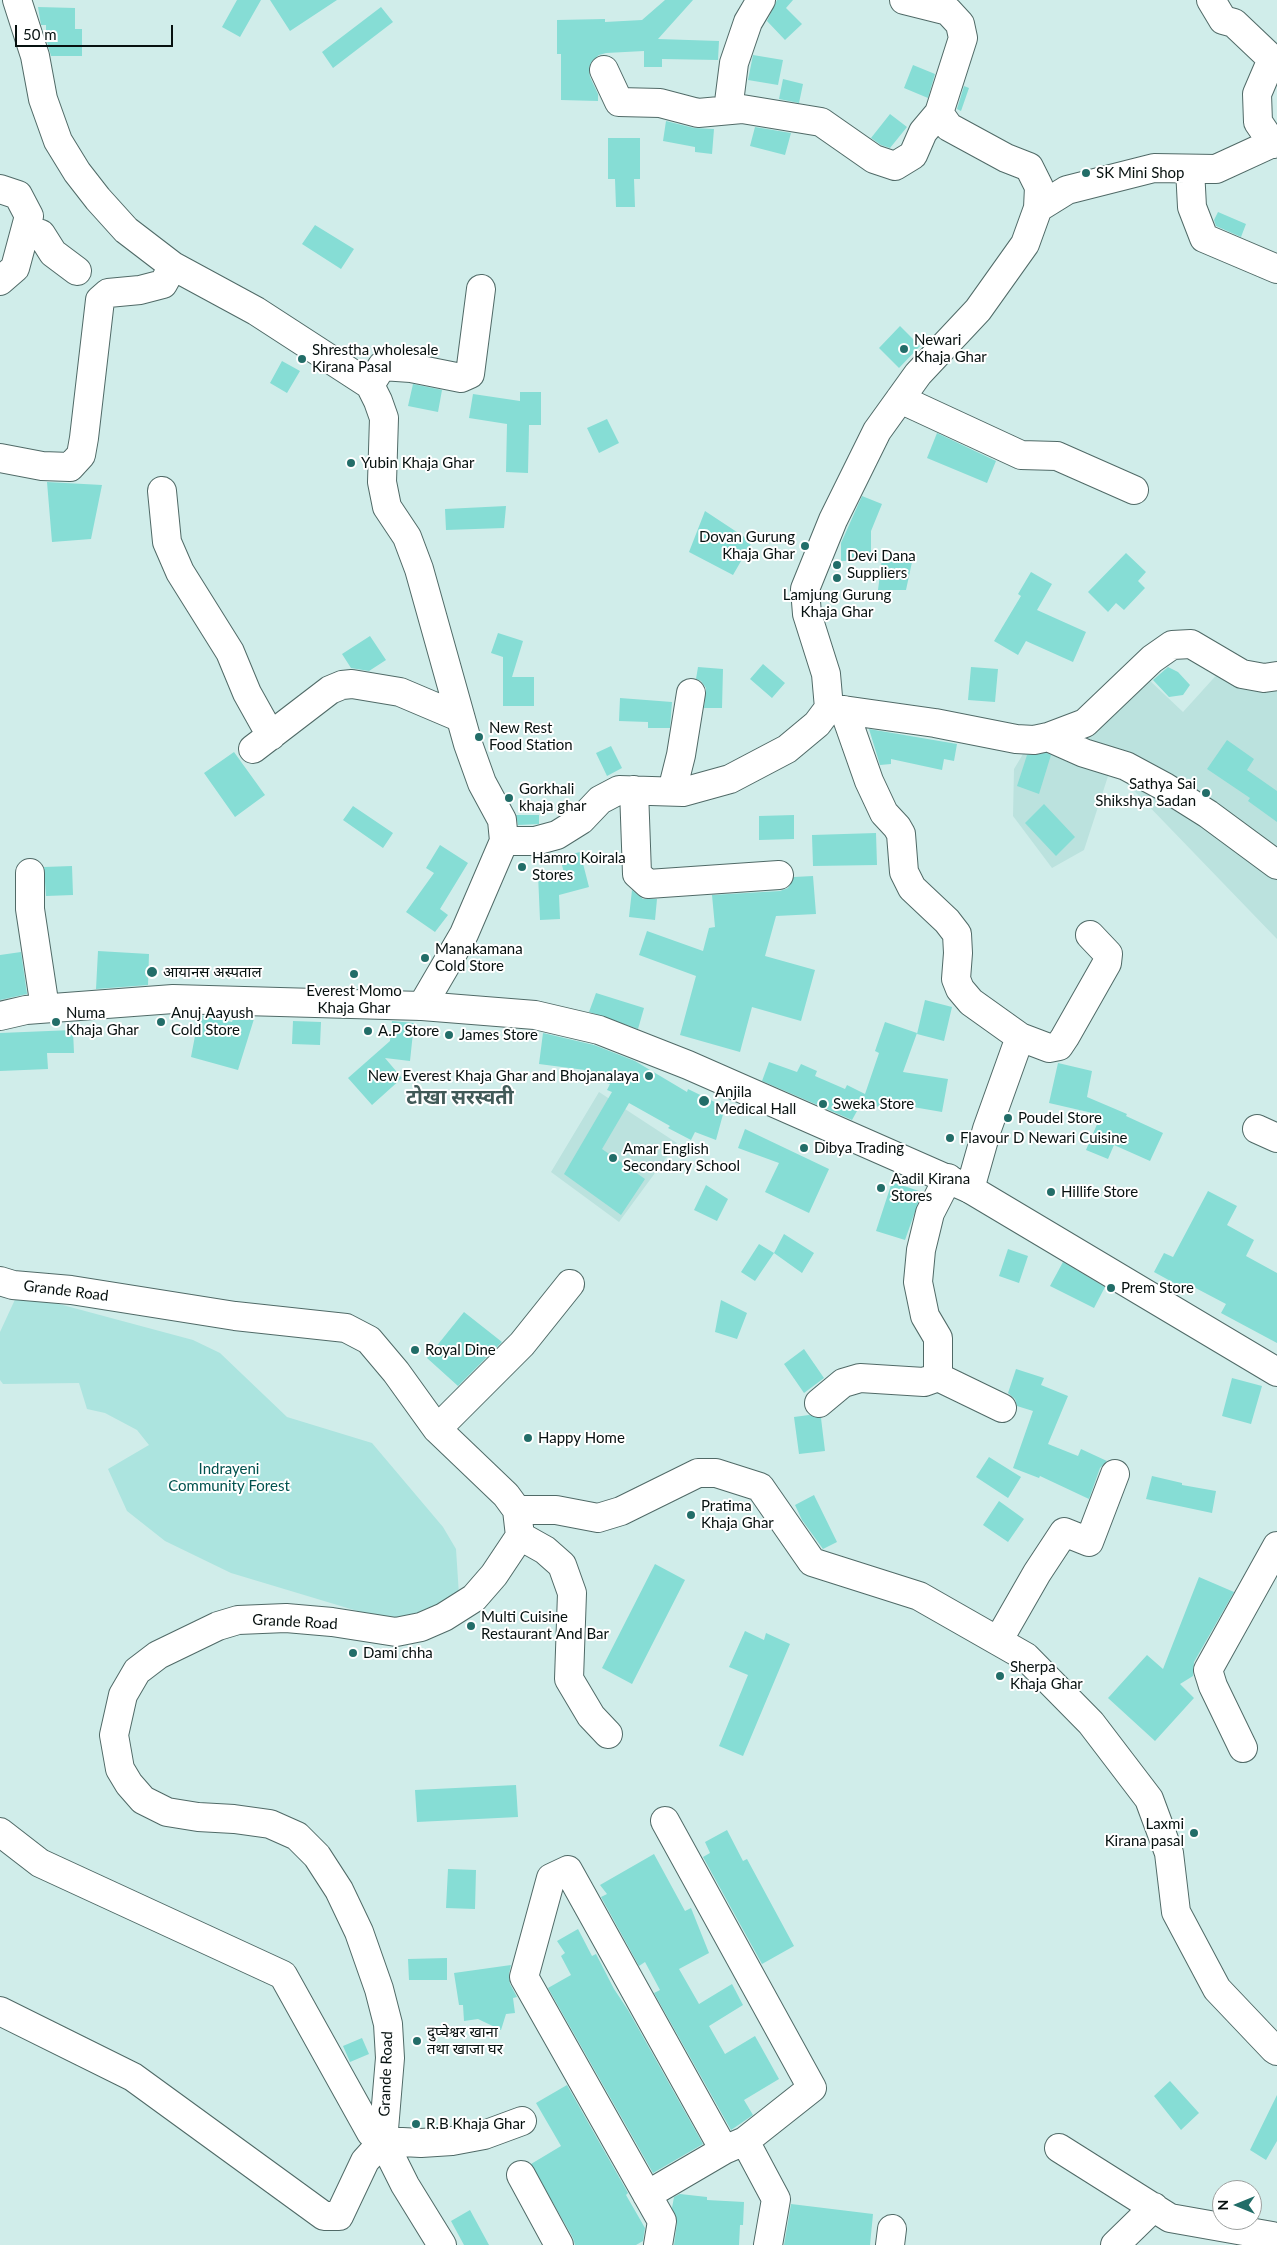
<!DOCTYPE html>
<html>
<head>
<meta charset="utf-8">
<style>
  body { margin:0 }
  #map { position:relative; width:1277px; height:2245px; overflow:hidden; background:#d0edea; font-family:Lato,sans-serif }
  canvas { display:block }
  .north { position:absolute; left:1212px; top:2180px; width:50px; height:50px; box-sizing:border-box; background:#fff; border:1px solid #9ca09f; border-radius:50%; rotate:270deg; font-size:14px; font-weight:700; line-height:20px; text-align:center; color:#071110 }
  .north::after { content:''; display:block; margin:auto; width:18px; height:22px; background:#226d68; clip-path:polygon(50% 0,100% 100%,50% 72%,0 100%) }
  .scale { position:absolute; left:15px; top:25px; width:158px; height:22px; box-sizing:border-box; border:2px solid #071110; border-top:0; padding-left:6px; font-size:15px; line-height:18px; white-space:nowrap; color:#071110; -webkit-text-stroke:4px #fff; paint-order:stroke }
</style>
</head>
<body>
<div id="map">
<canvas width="1277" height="2245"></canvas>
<div class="north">N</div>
<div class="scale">50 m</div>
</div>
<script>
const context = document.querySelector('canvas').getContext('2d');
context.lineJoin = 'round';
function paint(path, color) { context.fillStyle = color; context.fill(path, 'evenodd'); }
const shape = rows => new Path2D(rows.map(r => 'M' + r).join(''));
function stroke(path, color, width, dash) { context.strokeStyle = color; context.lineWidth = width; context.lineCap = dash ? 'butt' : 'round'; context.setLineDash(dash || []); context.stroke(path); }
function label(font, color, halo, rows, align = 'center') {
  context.font = font + ' Lato,"Noto Sans Devanagari",sans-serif'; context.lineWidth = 4; context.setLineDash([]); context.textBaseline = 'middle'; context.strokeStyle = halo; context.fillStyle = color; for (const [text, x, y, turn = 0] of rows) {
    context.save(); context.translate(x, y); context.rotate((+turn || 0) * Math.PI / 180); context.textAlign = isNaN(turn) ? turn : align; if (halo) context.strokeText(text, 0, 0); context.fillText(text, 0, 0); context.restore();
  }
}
const built = shape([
  [1221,670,1277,682,1277,939,1111,767,1084,850,1052,868,1013,816,1014,769,1029,744,1146,677,1183,712],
  [599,1092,677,1143,619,1222,551,1172]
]);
const green = shape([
  [18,1293,193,1340,220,1353,287,1417,372,1443,443,1527,456,1549,459,1595,403,1621,364,1613,231,1573,165,1541,127,1511,108,1469,149,1445,137,1430,105,1413,87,1409,79,1383,3,1384,0,1380,0,1332]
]);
const building = shape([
  [237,0,261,0,240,37,222,27],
  [270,0,337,0,290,31],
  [665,0,693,0,658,39,719,41,718,60,662,59,662,67,644,67,644,51,606,53,599,55,592,61,589,68,590,77,598,94,598,101,561,100,561,54,557,54,557,20,605,19,605,22,642,20],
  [777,0,793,0,786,8,802,24,785,40,767,21],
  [38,7,75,8,75,29,82,29,82,56,51,56,46,38,46,25,41,25],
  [381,7,393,22,333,68,322,52],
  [753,55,783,60,778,85,748,80],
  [913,65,935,74,928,98,904,88],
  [783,79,803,84,799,103,779,99],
  [964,86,969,88,961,111,957,109],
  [890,114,907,127,890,148,881,145,871,138],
  [666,121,694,128,714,129,712,154,695,152,695,147,663,141],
  [755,127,791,133,785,155,750,146],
  [608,138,640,138,640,179,634,179,635,207,616,207,615,179,608,179],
  [1218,212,1246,224,1241,237,1216,226,1214,220],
  [315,225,354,249,341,269,302,244],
  [900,326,920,346,899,368,879,348],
  [282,361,300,371,287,393,270,383],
  [413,384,442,390,438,412,408,406],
  [520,392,541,392,541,425,529,425,528,473,506,472,507,424,469,418,473,394,520,401],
  [607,419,619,443,599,453,587,428],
  [937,433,996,461,987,483,927,458],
  [47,482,102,485,91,539,52,542],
  [862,496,882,504,871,531,871,560,841,561,841,543],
  [506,506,504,528,446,530,445,509],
  [705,511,752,542,733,575,689,552],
  [1126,553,1146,572,1138,581,1145,588,1124,610,1116,603,1108,612,1088,592],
  [882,559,912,562,906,590,878,590],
  [1031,572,1052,584,1037,610,1086,632,1073,662,1026,641,1018,655,994,641,1021,596,1018,594],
  [498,633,523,641,512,677,534,677,534,706,503,706,503,657,491,653],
  [370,636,386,660,369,671,351,668,342,654],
  [763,664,785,683,772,698,750,679],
  [698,667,723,669,722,708,704,708,706,688,701,681,696,679],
  [971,667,998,669,995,702,968,700],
  [1168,667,1178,672,1190,685,1183,695,1169,697,1153,680],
  [620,698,672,702,670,728,648,728,648,722,619,721],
  [869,729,957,744,954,761,944,759,942,770,891,759,891,764,880,765],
  [1227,740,1254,759,1247,770,1277,791,1277,822,1248,801,1250,798,1207,769],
  [611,746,622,768,607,776,596,753],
  [234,752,265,795,235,817,204,773],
  [1046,753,1051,755,1039,794,1017,786,1027,755],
  [1044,804,1075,837,1056,856,1025,823],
  [353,806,393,833,383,848,343,820],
  [516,815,539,815,539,824,518,825],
  [794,815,794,839,759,840,759,816],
  [876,833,877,865,813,866,812,835],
  [440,845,468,863,440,909,448,915,435,932,406,912,434,873,426,868],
  [580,852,589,887,559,895,560,919,540,920,538,874,564,873,560,857],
  [72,866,73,895,46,896,44,867],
  [813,876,816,914,776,916,765,956,815,970,801,1021,752,1007,740,1052,680,1035,696,976,639,955,647,931,703,951,709,928,715,927,712,895,780,891,788,888,794,877],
  [632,890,643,899,657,899,655,920,629,917],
  [98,951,149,954,148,985,96,989],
  [21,952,27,994,0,1000,0,955],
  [596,993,644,1008,638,1029,589,1012],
  [925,1000,952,1007,944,1041,917,1034],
  [199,1015,232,1022,234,1016,254,1019,238,1070,191,1057],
  [293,1021,321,1022,320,1045,292,1044],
  [392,1021,414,1023,410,1061,385,1058,402,1078,372,1105,348,1078,390,1041],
  [885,1022,917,1033,903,1072,948,1079,942,1112,884,1102,882,1108,862,1102,852,1120,762,1081,769,1062,797,1072,801,1064,817,1071,815,1076,845,1089,847,1085,865,1094,879,1053,875,1051],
  [73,1030,74,1053,47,1053,48,1069,0,1071,0,1033],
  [543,1033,594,1045,635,1061,687,1092,688,1089,725,1107,716,1140,695,1132,691,1140,668,1128,670,1126,629,1103,602,1149,645,1179,621,1215,564,1174,612,1092,607,1090,610,1084,584,1076,585,1070,539,1064],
  [1058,1063,1092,1071,1087,1097,1127,1114,1126,1116,1163,1133,1150,1161,1114,1145,1108,1159,1086,1150,1101,1115,1049,1103],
  [745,1129,829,1169,809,1213,765,1192,779,1163,738,1148],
  [892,1182,922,1192,905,1240,876,1231],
  [706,1185,728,1199,717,1221,694,1210],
  [1208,1191,1237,1206,1227,1225,1254,1240,1246,1256,1277,1273,1277,1343,1221,1313,1226,1304,1188,1284,1185,1289,1154,1272,1164,1253,1173,1257],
  [784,1234,814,1253,802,1273,774,1253],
  [759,1244,774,1253,755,1281,741,1272],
  [1008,1249,1028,1256,1019,1283,999,1276],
  [1063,1262,1105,1287,1094,1308,1050,1286],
  [721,1300,747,1313,737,1339,715,1332],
  [464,1312,502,1342,458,1386,427,1358],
  [804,1349,824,1378,804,1393,784,1364],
  [1016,1369,1044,1378,1041,1385,1068,1396,1048,1444,1078,1456,1081,1449,1107,1461,1100,1468,1089,1499,1040,1476,1039,1478,1013,1468,1033,1411,1017,1406,1015,1399,1008,1393],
  [1232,1378,1262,1386,1251,1424,1222,1416],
  [809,1415,821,1418,825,1451,799,1454,794,1417],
  [989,1457,1021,1477,1008,1498,976,1477],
  [1152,1476,1182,1483,1182,1485,1216,1491,1212,1513,1146,1499],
  [814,1495,837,1542,823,1549,802,1520,795,1505],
  [999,1501,1024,1519,1008,1542,983,1525],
  [655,1564,685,1580,632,1684,602,1668],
  [1199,1577,1234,1592,1194,1662,1193,1676,1180,1684,1194,1698,1155,1741,1108,1698,1147,1655,1163,1669],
  [745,1631,764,1640,766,1633,790,1644,743,1756,719,1746,748,1675,729,1667],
  [516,1785,518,1817,417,1822,415,1790],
  [727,1830,743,1861,747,1859,794,1946,762,1964,703,1857,710,1853,705,1842],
  [654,1854,685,1911,691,1908,709,1953,679,1969,699,2004,732,1984,743,2005,709,2026,725,2054,755,2036,779,2079,744,2100,753,2115,731,2130,654,1993,660,1990,645,1962,639,1966,601,1897,607,1894,600,1885],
  [448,1869,476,1870,475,1909,446,1908],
  [578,1929,592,1956,596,1954,614,1989,628,2010,703,2144,653,2173,548,1988,571,1975,561,1956,565,1953,557,1941],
  [447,1958,447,1980,409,1980,408,1959],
  [511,1965,509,1974,510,1984,517,1997,513,1998,515,2013,506,2014,501,2030,478,2019,464,2021,463,2005,459,2005,454,1973],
  [362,2038,369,2054,350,2062,343,2046],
  [1170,2081,1199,2113,1181,2130,1154,2096],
  [567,2085,628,2193,626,2195,645,2228,643,2241,636,2245,575,2245,573,2238,531,2164,561,2146,536,2103],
  [1277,2095,1277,2141,1266,2160,1250,2150],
  [680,2194,707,2197,707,2200,744,2202,743,2225,740,2225,739,2245,674,2245,677,2223,672,2208,674,2197],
  [791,2204,873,2214,870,2245,784,2245],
  [470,2210,489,2245,464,2245,451,2221]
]);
const minor = shape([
  [17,0,35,56,43,99,58,141,77,172,98,199,126,230,173,266,256,311,370,385,378,401,384,418,382,482,387,507,407,537,419,569,468,744,482,783,502,820,504,841,464,934,422,1006],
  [1211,0,1223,20,1234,23,1272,59,1257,94,1258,122,1273,144],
  [604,70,619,102,660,103,698,113,742,109,821,122,874,159,895,166,913,155,923,132,939,113,963,38,960,24,948,11,904,0],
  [728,110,734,63,748,22,761,0],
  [1190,169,1192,207,1204,238,1277,269],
  [0,189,18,195,29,216,15,268,0,281],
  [1038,208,1067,190,1154,168,1216,169,1277,141],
  [26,229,41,234,53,253,77,271],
  [370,385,382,366,411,368,461,378,470,374,481,289],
  [900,399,1021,455,1057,456,1134,490],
  [0,458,42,466,70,467,81,455,84,438,100,300,108,293,140,290,163,284,173,266],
  [162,491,167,542,180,572,230,652,247,693,271,736],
  [829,708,935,723,1016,739,1034,740,1048,737,1085,723,1152,659,1172,645,1191,644,1242,674,1264,678,1277,676],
  [844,710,869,781,884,813,897,827,901,834,904,872,912,888,947,921,957,934,958,953,956,979,960,989,971,1002,1020,1037,987,1129,970,1189],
  [1048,737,1084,753,1126,766,1165,787,1208,814,1277,865],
  [253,749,330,690,342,685,352,684,400,692,459,717],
  [634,790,637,874,648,884,779,875],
  [672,791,681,755,691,693],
  [504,841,535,841,557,835,581,820,600,800,619,790,683,792,730,779,787,749,817,724,829,708,826,674,807,614,805,589,833,520,877,431,918,374,978,310,1025,244,1038,208,1039,187,1029,167,1006,158,949,127,939,113],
  [30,873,30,909,45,1008],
  [1020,1037,1049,1048,1059,1046,1065,1037,1107,963,1108,954,1090,935],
  [1257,1129,1277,1138],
  [0,1281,13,1285,71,1290,235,1316,346,1328,369,1340,396,1372,437,1429,506,1495,517,1510,520,1536,494,1575,474,1598,444,1617,421,1627,396,1632,332,1622,286,1618,238,1620,218,1626,158,1655,137,1671,123,1695,114,1735,120,1769,129,1784,143,1800,167,1812,198,1817,234,1819,270,1824,297,1836,317,1856,339,1890,359,1932,379,1989,388,2024,390,2058,383,2141,405,2185,442,2245],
  [938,1377,1002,1408],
  [819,1403,843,1383,860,1378,924,1382,938,1377,938,1338,925,1316,918,1282,921,1250,930,1213,948,1178],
  [437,1429,522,1344,570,1284],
  [517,1510,556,1510,598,1518,621,1511,698,1473,716,1473,760,1487,812,1562,919,1596,1026,1657,1091,1723,1149,1799,1169,1853,1176,1912,1217,1989,1274,2049,1277,2051],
  [520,1536,545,1550,562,1565,572,1593,569,1679,591,1716,608,1734],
  [998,1641,1037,1573,1064,1532,1089,1542,1115,1474],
  [1243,1748,1213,1686,1208,1670,1277,1546],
  [0,1832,40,1863,283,1975,371,2133,383,2141,421,2143,452,2141,484,2135,522,2121],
  [0,2011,133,2077,324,2216,339,2216,365,2161,383,2141],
  [745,2141,776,2199,768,2245],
  [1059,2148,1170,2218,1272,2236,1277,2240],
  [521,2175,559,2245],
  [647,2195,724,2150,745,2141,812,2088,665,1821],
  [658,2245,662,2221,524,1977,551,1878,568,1870,724,2150],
  [890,2245,892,2229],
  [1115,2245,1154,2207]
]);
const major = shape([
  [0,1016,26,1010,173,999,422,1006,535,1015,599,1030,688,1065,970,1189,1277,1372]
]);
const markers = [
  [1086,173,5,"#226d68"],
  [904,349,5,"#226d68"],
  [302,359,5,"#226d68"],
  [351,463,5,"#226d68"],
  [805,546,5,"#226d68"],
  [837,565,5,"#226d68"],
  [837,578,5,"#226d68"],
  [479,737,5,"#226d68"],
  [1206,793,5,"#226d68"],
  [509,798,5,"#226d68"],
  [522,867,5,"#226d68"],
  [425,958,5,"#226d68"],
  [152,972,6,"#226d68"],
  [354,974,5,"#226d68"],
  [56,1022,5,"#226d68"],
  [161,1022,5,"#226d68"],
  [368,1031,5,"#226d68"],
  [449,1035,5,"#226d68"],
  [649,1076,5,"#226d68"],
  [704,1101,6,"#226d68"],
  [823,1104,5,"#226d68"],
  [1008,1118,5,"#226d68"],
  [950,1138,5,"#226d68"],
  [804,1148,5,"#226d68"],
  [613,1158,5,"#226d68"],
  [881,1188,5,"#226d68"],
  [1051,1192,5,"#226d68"],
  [1111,1288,5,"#226d68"],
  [415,1350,5,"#226d68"],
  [528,1438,5,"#226d68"],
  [691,1515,5,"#226d68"],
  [471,1626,5,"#226d68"],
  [353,1653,5,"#226d68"],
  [1000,1676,5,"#226d68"],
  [1194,1833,5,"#226d68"],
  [417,2041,5,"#226d68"],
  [416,2124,5,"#226d68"]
];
const poiNames = [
  ["SK Mini Shop",1096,173],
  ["Newari",914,340],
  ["Khaja Ghar",914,357],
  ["Shrestha wholesale",312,350],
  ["Kirana Pasal",312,367],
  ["Yubin Khaja Ghar",361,463],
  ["Dovan Gurung",795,537,"right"],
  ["Khaja Ghar",795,554,"right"],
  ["Devi Dana",847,556],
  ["Suppliers",847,573],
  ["Lamjung Gurung",837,595,"center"],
  ["Khaja Ghar",837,612,"center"],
  ["New Rest",489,728],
  ["Food Station",489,745],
  ["Sathya Sai",1196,784,"right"],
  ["Shikshya Sadan",1196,801,"right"],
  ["Gorkhali",519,789],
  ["khaja ghar",519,806],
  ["Hamro Koirala",532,858],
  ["Stores",532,875],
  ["Manakamana",435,949],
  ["Cold Store",435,966],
  ["आयानस अस्पताल",163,972],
  ["Everest Momo",354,991,"center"],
  ["Khaja Ghar",354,1008,"center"],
  ["Numa",66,1013],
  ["Khaja Ghar",66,1030],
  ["Anuj Aayush",171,1013],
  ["Cold Store",171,1030],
  ["A.P Store",378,1031],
  ["James Store",459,1035],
  ["New Everest Khaja Ghar and Bhojanalaya",639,1076,"right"],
  ["Anjila",715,1092],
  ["Medical Hall",715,1109],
  ["Sweka Store",833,1104],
  ["Poudel Store",1018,1118],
  ["Flavour D Newari Cuisine",960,1138],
  ["Dibya Trading",814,1148],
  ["Amar English",623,1149],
  ["Secondary School",623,1166],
  ["Aadil Kirana",891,1179],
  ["Stores",891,1196],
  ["Hillife Store",1061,1192],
  ["Prem Store",1121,1288],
  ["Royal Dine",425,1350],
  ["Happy Home",538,1438],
  ["Pratima",701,1506],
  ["Khaja Ghar",701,1523],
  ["Multi Cuisine",481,1617],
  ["Restaurant And Bar",481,1634],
  ["Dami chha",363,1653],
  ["Sherpa",1010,1667],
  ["Khaja Ghar",1010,1684],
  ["Laxmi",1184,1824,"right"],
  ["Kirana pasal",1184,1841,"right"],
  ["दुप्चेश्वर खाना",427,2032],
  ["तथा खाजा घर",427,2049],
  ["R.B Khaja Ghar",426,2124]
];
const streetNames = [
  ["Grande Road",66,1291,7],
  ["Grande Road",295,1622,3],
  ["Grande Road",386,2074,-88]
];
const parkNames = [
  ["Indrayeni",229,1469],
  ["Community Forest",229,1486]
];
const districtNames = [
  ["टोखा सरस्वती",460,1098]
];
paint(built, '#bbe2de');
paint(green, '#ace4df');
paint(building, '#86ddd5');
stroke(minor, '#506a67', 30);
stroke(major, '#506a67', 30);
stroke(minor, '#fff', 28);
stroke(major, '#fff', 28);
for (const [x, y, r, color] of markers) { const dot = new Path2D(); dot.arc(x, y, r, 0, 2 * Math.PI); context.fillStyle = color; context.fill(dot); stroke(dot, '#fff', 2); }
label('15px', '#071110', '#fff', poiNames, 'left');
label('15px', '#071110', '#fff', streetNames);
label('15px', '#00524e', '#fff', parkNames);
label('bold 20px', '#415a58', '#fff', districtNames);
</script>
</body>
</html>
